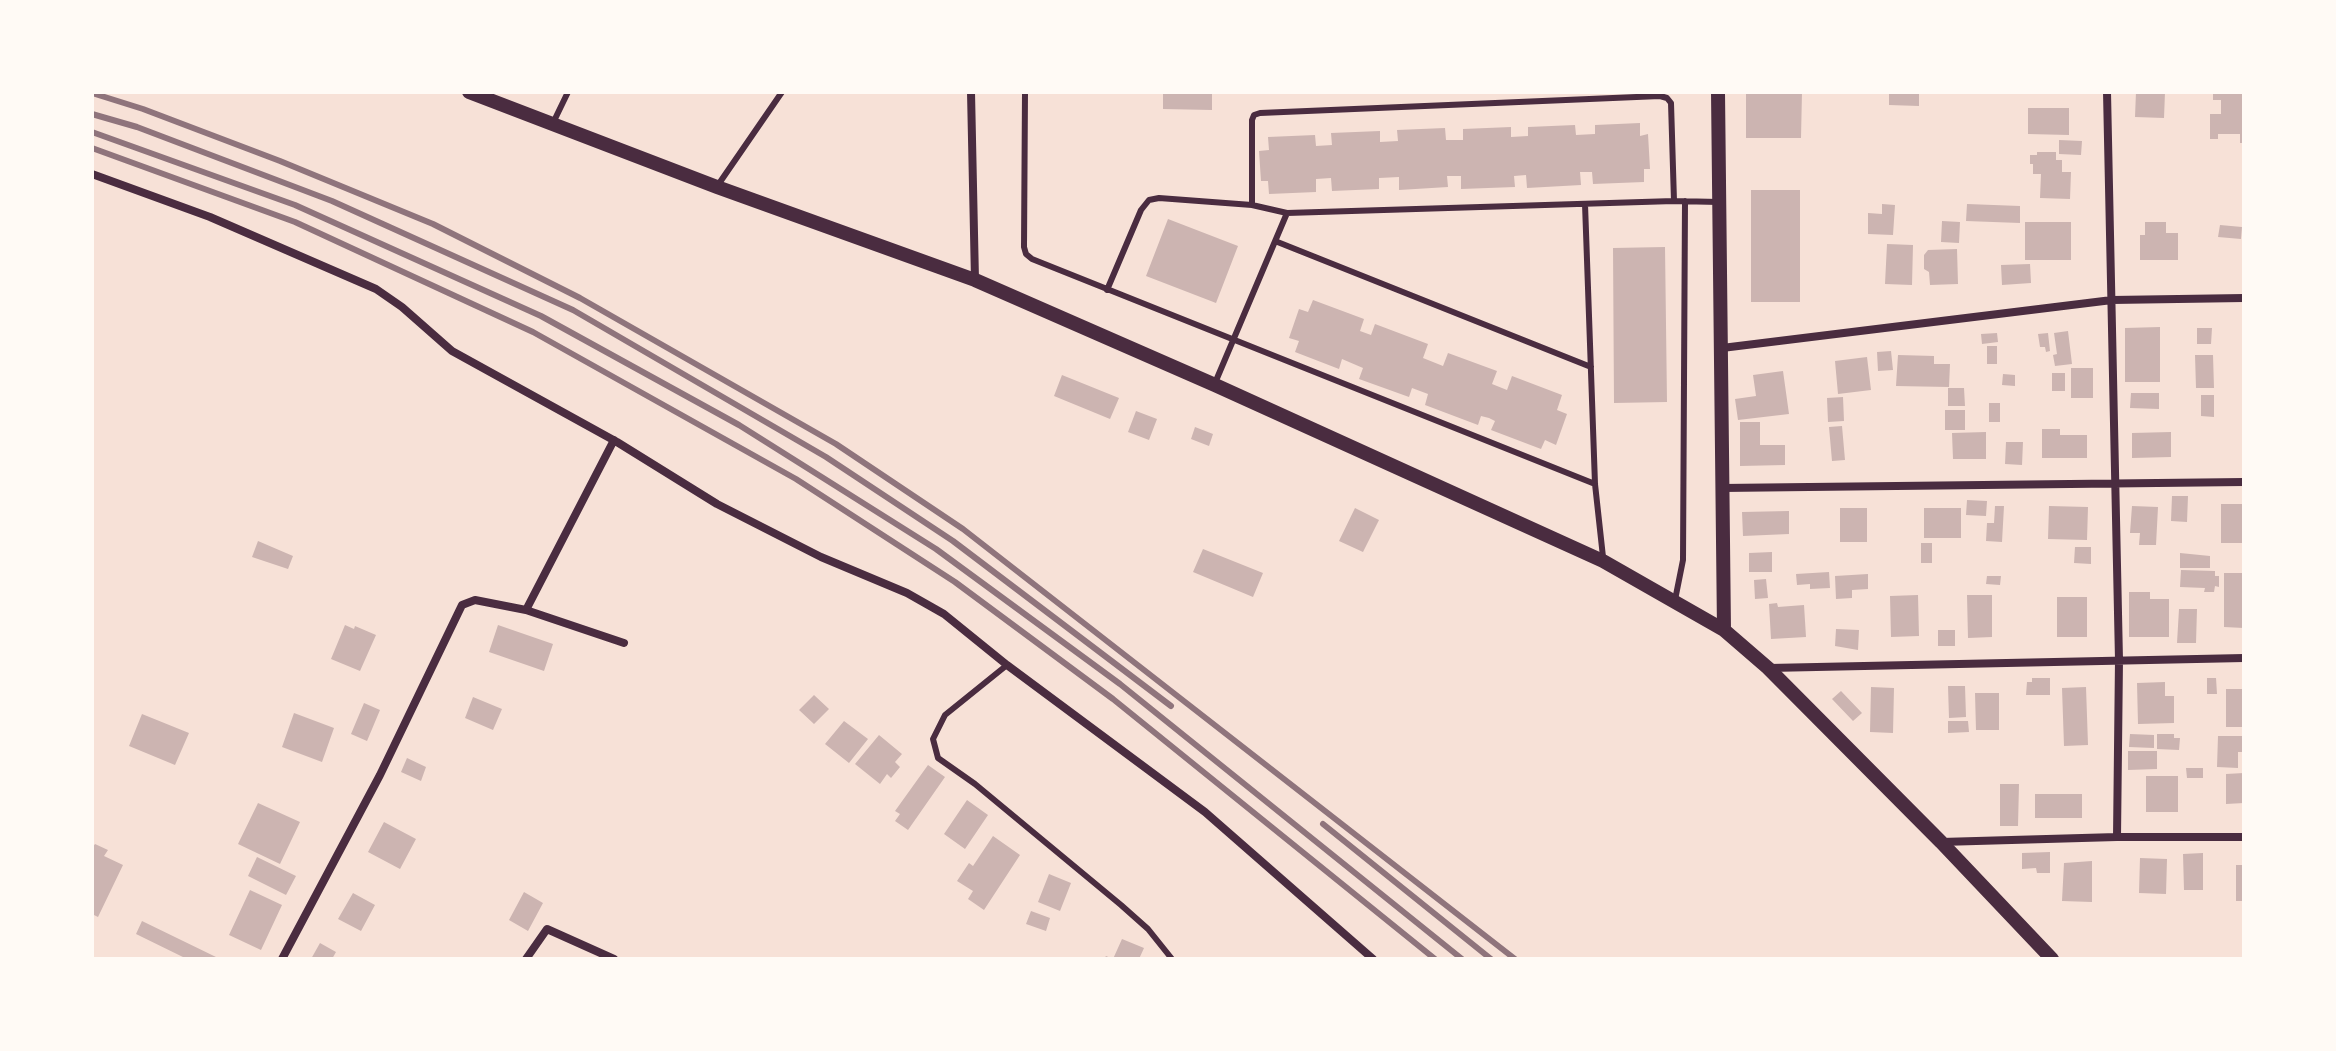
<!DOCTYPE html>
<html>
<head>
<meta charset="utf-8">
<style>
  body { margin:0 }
  #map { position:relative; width:2336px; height:1051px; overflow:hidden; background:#f7e1d7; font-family:Montserrat,sans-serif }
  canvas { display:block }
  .frame { position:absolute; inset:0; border:94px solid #fffaf5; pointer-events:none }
</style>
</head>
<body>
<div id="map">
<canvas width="2336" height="1051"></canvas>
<div class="frame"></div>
</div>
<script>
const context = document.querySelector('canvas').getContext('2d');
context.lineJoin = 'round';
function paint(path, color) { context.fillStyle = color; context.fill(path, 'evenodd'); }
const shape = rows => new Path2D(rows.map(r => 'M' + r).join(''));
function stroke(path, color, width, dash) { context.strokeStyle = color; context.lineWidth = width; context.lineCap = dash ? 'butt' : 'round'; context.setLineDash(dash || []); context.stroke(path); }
const building = shape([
  [1163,92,1212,92,1212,110,1163,109],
  [1746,92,1802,92,1801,138,1746,138],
  [1889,92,1919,92,1919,106,1889,105],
  [2136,92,2165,92,2164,118,2135,117],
  [2213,92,2244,92,2244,143,2240,143,2240,134,2218,134,2218,139,2210,139,2210,114,2221,114,2221,100,2213,100],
  [2028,108,2069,108,2069,135,2028,134],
  [1640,123,1640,136,1648,134,1650,169,1644,169,1644,182,1593,184,1592,172,1580,172,1581,185,1527,188,1526,175,1514,176,1515,187,1461,189,1461,176,1447,176,1448,187,1399,190,1399,177,1379,178,1379,189,1332,191,1331,178,1316,179,1316,192,1269,194,1268,181,1261,181,1259,151,1269,150,1268,137,1315,135,1316,146,1332,145,1331,133,1380,131,1380,142,1398,141,1397,130,1445,128,1446,140,1463,140,1463,129,1511,127,1511,137,1528,136,1528,127,1575,125,1576,135,1595,134,1595,125],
  [2059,140,2082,141,2081,155,2059,154],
  [2037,152,2056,152,2056,160,2062,160,2062,172,2071,172,2070,199,2040,198,2041,174,2033,174,2033,164,2030,164,2030,155,2037,155],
  [1751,190,1800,190,1800,302,1751,302],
  [1882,204,1895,205,1893,235,1868,234,1868,213,1882,214],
  [1967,204,2020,206,2020,223,1966,221],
  [1168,219,1238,246,1216,303,1146,276],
  [1942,221,1960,222,1959,243,1941,242],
  [2025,222,2071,222,2071,260,2025,260],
  [2145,222,2166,222,2166,233,2178,233,2178,260,2140,260,2140,235,2145,235],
  [2220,225,2242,227,2241,239,2218,237],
  [1887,244,1913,245,1912,285,1885,284],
  [1665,247,1667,402,1614,403,1613,248],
  [1957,249,1958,284,1930,285,1929,272,1924,269,1924,255,1928,250],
  [2030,264,2031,283,2002,285,2001,265],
  [1313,300,1364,319,1360,331,1371,335,1375,324,1428,344,1423,358,1443,366,1448,353,1497,371,1492,384,1507,390,1512,376,1562,395,1557,410,1567,414,1556,445,1545,440,1541,449,1491,430,1495,421,1489,418,1481,416,1478,425,1425,405,1428,394,1412,388,1409,397,1359,379,1363,368,1342,359,1339,369,1295,352,1299,341,1289,338,1299,309,1308,312],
  [2160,327,2160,382,2125,382,2125,328],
  [2197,328,2212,328,2211,344,2197,344],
  [2068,331,2072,364,2055,366,2053,355,2057,354,2054,333],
  [1997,333,1998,342,1982,344,1981,334],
  [2048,333,2050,351,2046,352,2045,347,2040,347,2038,334],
  [1987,346,1997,346,1997,364,1987,364],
  [1891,351,1893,370,1878,371,1877,352],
  [1898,355,1934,356,1934,364,1950,364,1949,387,1896,386],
  [2195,355,2213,355,2214,388,2196,388],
  [1867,357,1871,390,1838,394,1835,361],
  [2071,368,2093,368,2093,398,2071,398],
  [1783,371,1789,414,1738,420,1735,399,1756,396,1753,375],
  [2052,373,2065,373,2065,391,2052,391],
  [2003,374,2015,375,2015,386,2002,385],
  [1062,375,1119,398,1110,419,1054,396],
  [1948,388,1964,388,1965,406,1948,406],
  [2131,393,2159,393,2159,409,2130,408],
  [2201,395,2214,395,2214,417,2201,416],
  [1843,397,1844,421,1828,422,1827,398],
  [1989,403,2000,403,2000,422,1989,422],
  [1945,410,1965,410,1965,430,1945,430],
  [1136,411,1157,419,1149,440,1128,432],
  [1740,422,1760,422,1760,445,1785,445,1785,465,1740,466],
  [1842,426,1845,460,1832,461,1829,427],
  [1195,427,1213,434,1209,446,1191,439],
  [2042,429,2060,429,2060,435,2087,435,2087,458,2042,458],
  [1986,432,1986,459,1953,459,1952,433],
  [2171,432,2171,457,2132,458,2132,433],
  [2006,442,2023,442,2022,465,2005,464],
  [2172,496,2188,496,2187,522,2171,521],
  [1967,500,1987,501,1986,516,1966,515],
  [2221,504,2244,504,2244,543,2221,543],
  [1995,506,2004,506,2002,542,1986,541,1987,523,1994,523],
  [2049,506,2088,507,2087,540,2048,539],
  [2132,506,2158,507,2156,545,2139,545,2140,533,2130,533],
  [1355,508,1379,520,1363,552,1339,541],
  [1840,508,1867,508,1867,542,1840,542],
  [1924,508,1961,508,1961,538,1924,538],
  [1789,511,1789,534,1743,536,1742,512],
  [258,541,293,556,288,569,252,557],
  [1921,543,1932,543,1932,563,1921,563],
  [2075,547,2091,547,2091,564,2074,563],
  [1203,549,1263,573,1253,597,1193,572],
  [1772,552,1772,572,1749,572,1749,553],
  [2180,553,2210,556,2210,568,2180,568],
  [2181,570,2215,571,2215,576,2219,576,2219,587,2215,586,2214,592,2204,592,2205,588,2180,587],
  [1829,572,1830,588,1810,589,1810,584,1797,585,1796,574],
  [2224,573,2244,573,2244,628,2224,627],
  [1868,574,1868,589,1852,590,1852,598,1836,599,1835,576],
  [1987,576,2001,576,2000,585,1986,584],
  [1766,579,1768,598,1755,599,1754,580],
  [2129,592,2150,592,2150,599,2169,599,2169,637,2129,637],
  [1918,595,1919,636,1891,637,1890,596],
  [1967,595,1992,595,1992,637,1968,638],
  [2057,597,2087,597,2087,637,2057,637],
  [1777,603,1778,607,1804,605,1806,637,1771,639,1769,604],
  [2179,609,2197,609,2196,643,2177,643],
  [345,625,354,629,355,626,376,635,360,671,331,659],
  [498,625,553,644,544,671,489,652],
  [1836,629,1859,630,1858,650,1835,646],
  [1938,630,1955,630,1955,646,1938,646],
  [2032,678,2050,678,2050,695,2026,695,2027,682,2032,682],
  [2207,678,2216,678,2217,694,2207,694],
  [2165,682,2165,696,2174,696,2174,723,2138,724,2137,683],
  [1948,686,1965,686,1966,717,1949,718],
  [1871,687,1894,688,1893,733,1870,732],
  [2086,687,2088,745,2064,746,2062,688],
  [2226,689,2244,689,2244,727,2226,727],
  [1841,691,1862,713,1853,721,1832,699],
  [1975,693,1999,693,1999,730,1976,730],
  [814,695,829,709,814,724,799,710],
  [473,697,502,709,493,730,465,718],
  [364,703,380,710,367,741,351,734],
  [294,713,334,728,322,762,282,747],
  [142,714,189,733,175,765,129,746],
  [844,721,868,739,849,763,825,744],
  [1948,721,1968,721,1969,732,1948,733],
  [2130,734,2154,735,2154,748,2129,747],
  [2157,734,2174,734,2174,738,2180,738,2179,750,2157,749],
  [879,735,902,754,895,762,900,767,891,778,887,774,880,784,855,764],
  [2218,736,2242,736,2244,752,2238,752,2238,768,2217,767],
  [2128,751,2157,751,2157,769,2128,770],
  [407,758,426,767,421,781,401,772],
  [928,765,945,777,908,830,895,821,900,814,895,811],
  [2186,768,2203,768,2203,778,2187,778],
  [2244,773,2244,803,2226,804,2226,774],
  [2146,776,2178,776,2178,812,2146,812],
  [2000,784,2019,784,2018,826,2000,826],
  [2035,794,2082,794,2082,818,2035,818],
  [967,800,988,815,965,849,944,834],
  [258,803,300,822,280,864,238,844],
  [384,822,416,839,400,869,368,852],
  [993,836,1020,855,984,910,968,899,973,891,957,881,969,863,973,866],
  [95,844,108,850,104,856,123,865,98,917,92,914,92,848],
  [2050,852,2050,873,2037,873,2036,868,2022,869,2022,853],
  [2203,853,2203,890,2184,890,2183,854],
  [257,857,296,876,286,895,248,876],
  [2140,858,2167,859,2166,894,2139,893],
  [2092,861,2092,902,2062,901,2064,863],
  [2236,865,2244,865,2244,901,2236,901],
  [1049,874,1071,883,1060,911,1038,902],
  [250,890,282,905,261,950,229,935],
  [524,892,543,903,528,931,509,920],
  [353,893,375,905,361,931,338,919],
  [1031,911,1050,918,1046,931,1026,924],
  [142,921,216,957,215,959,187,959,136,934],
  [1122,939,1144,948,1139,959,1104,959,1106,956,1113,959],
  [320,943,336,952,332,959,311,959]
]);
const service = shape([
  [1025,92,1024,247,1026,254,1032,259,1595,484],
  [553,123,568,92],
  [718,185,782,92],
  [1585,204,1595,484,1603,557],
  [1287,213,1252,205,1252,120,1254,115,1260,113,1660,96,1667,98,1671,103,1674,201],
  [1275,241,1591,367],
  [1107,290,1141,210,1149,200,1159,198,1252,205],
  [1215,383,1287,213,1674,201,1719,202],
  [1675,600,1683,560,1685,201],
  [1007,665,945,715,933,739,938,758,975,784,1121,905,1148,929,1172,959]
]);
const minor = shape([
  [971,92,975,280],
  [2107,92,2119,660,2117,837],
  [92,174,210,217,376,289,402,307,452,351,617,442,717,504,821,557,907,593,944,614,1007,665,1205,812,1373,959],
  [1722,348,2112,300,2244,298],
  [1722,488,2244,482],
  [526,610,614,440],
  [1769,668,2244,658],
  [1941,842,2117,837,2244,837],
  [282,959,380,775,462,605,475,600,526,610,624,643],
  [526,959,547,929,614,959]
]);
const tertiary = shape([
  [469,92,717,187,975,280,1215,385,1603,561,1724,630,1768,668,1941,842,2052,959],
  [1718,92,1724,630]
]);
const rail = shape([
  [92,93,143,109,280,161,433,224,580,298,836,444,963,529,1515,959],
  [92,114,137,127,332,201,573,310,826,457,953,541,1171,706],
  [92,132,295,205,541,316,739,425,936,549,1120,684,1462,959],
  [92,148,295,222,533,332,796,479,955,582,1113,699,1435,959],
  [1323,824,1491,959]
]);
paint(building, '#ccb4b1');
stroke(service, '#4a2c40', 6);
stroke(minor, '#4a2c40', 8);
stroke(tertiary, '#4a2c40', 14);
stroke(rail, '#8f747c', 6);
</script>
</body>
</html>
